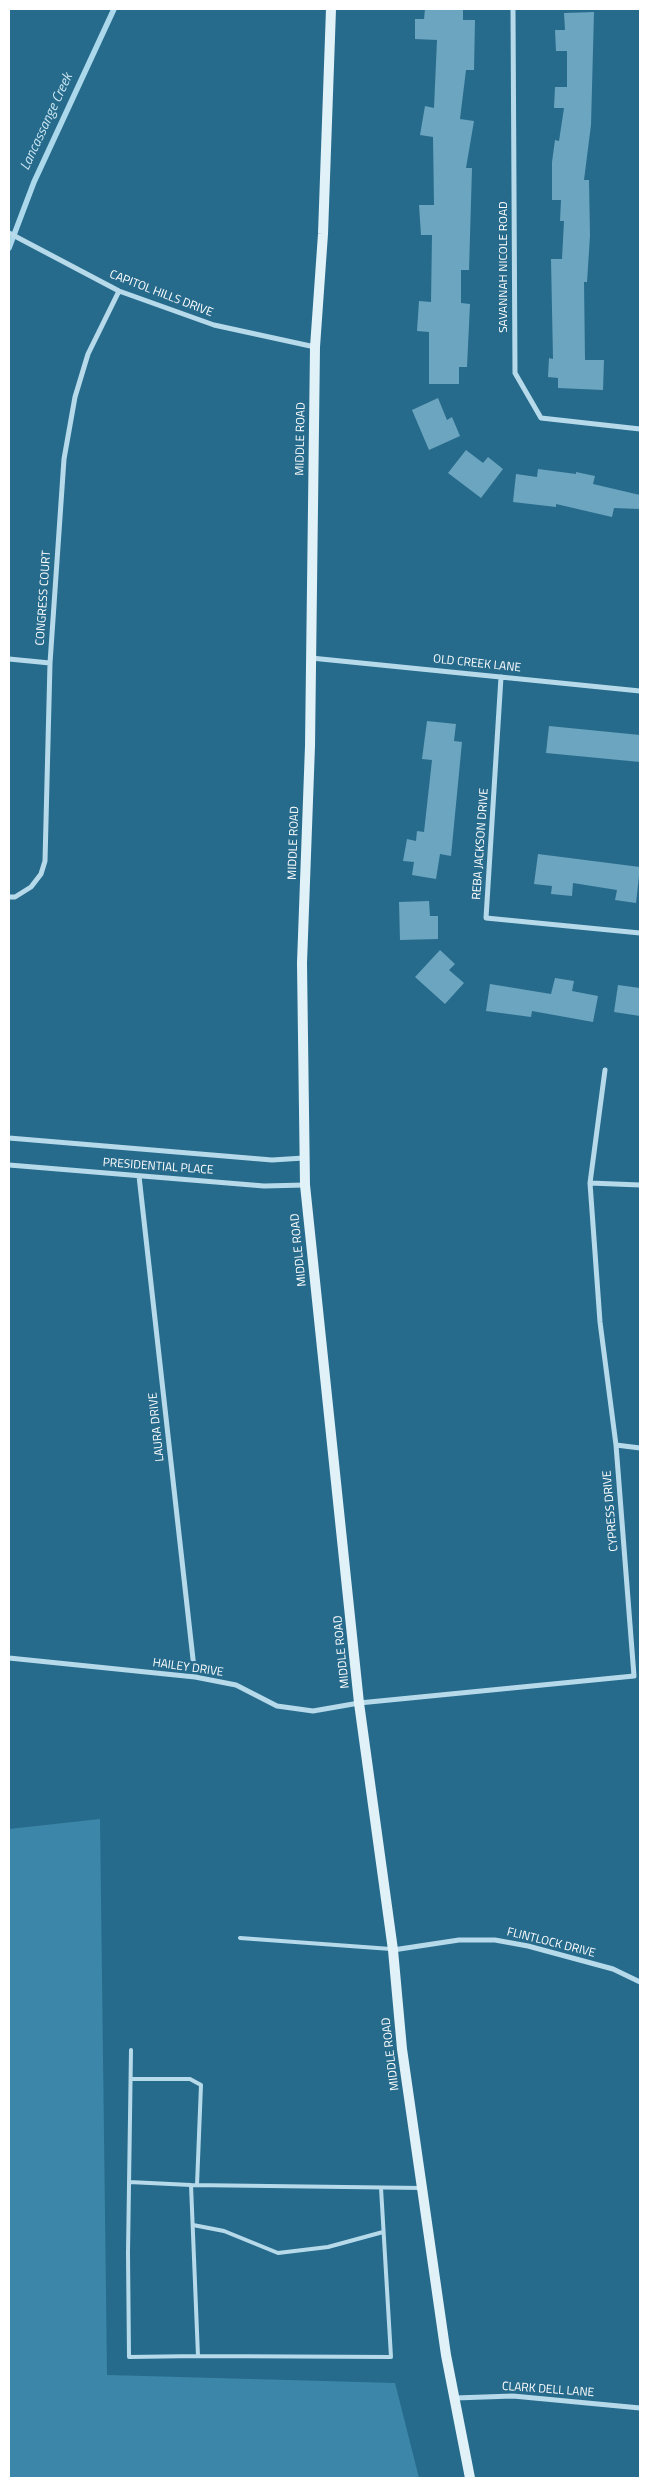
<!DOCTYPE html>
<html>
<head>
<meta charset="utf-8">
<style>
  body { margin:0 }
  #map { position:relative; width:649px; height:2487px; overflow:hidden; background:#276b8c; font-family:"Titillium Web",sans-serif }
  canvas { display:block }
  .frame { position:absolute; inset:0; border:10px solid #fff; pointer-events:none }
</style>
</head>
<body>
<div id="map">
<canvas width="649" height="2487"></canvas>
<div class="frame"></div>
</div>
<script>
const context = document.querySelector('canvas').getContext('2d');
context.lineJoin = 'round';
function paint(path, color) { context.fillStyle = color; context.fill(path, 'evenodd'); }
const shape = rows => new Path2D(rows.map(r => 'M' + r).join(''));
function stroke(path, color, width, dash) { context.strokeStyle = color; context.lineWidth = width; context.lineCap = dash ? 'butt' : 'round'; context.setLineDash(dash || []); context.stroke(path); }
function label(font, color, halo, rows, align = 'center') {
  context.font = font + ' "Titillium Web",sans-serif'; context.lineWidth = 5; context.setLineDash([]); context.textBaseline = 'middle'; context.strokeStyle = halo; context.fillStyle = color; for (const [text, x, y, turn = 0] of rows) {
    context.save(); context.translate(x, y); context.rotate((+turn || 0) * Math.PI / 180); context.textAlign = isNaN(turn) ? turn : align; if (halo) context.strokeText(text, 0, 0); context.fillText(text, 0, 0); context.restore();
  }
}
const green = shape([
  [100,1819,107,2375,395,2383,419,2478,9,2478,9,1829]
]);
const stream = shape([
  [9,248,34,182,114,9]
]);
const building = shape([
  [425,9,463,10,463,20,475,20,474,70,466,70,460,119,474,121,466,168,472,168,469,270,461,270,461,303,470,304,467,367,459,367,459,384,429,384,429,332,417,331,419,301,431,302,432,235,421,235,419,205,434,205,433,137,420,135,425,106,434,108,437,40,415,39,415,19,424,19],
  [594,12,591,125,584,180,589,180,590,236,587,282,584,282,585,360,604,360,603,390,558,388,558,378,548,377,549,358,553,359,551,259,562,259,564,221,560,221,561,200,552,200,552,162,555,140,559,141,564,108,554,108,555,87,567,87,567,51,556,51,555,30,565,30,564,13],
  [438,398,447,420,452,417,460,436,429,450,412,410],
  [466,450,483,463,488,457,503,469,481,498,448,473],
  [538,469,576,474,576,472,595,476,593,484,640,495,640,509,614,508,612,517,556,504,556,507,513,502,516,474,537,477],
  [427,721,456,724,454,741,462,742,451,856,440,854,436,879,412,875,414,862,403,861,407,839,416,841,417,831,424,832,432,760,422,759],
  [549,726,640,735,640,762,546,753],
  [538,854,640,867,636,903,615,900,617,890,573,883,572,896,551,894,552,886,534,884],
  [429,901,430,916,438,916,438,939,400,940,399,902],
  [440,950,455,964,449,970,464,983,445,1004,415,977],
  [555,978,574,981,572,991,598,996,593,1022,532,1011,531,1017,486,1011,490,984,551,994],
  [618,985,640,988,640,1016,614,1012]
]);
const lane = shape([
  [240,1938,391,1949],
  [131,2050,128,2253,129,2357,198,2356],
  [131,2079,190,2079,201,2085,197,2185],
  [129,2182,191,2185],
  [381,2188,391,2357,198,2356,191,2185,422,2188],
  [193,2225,224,2231,278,2253,328,2247,383,2232]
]);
const street = shape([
  [513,9,515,373,541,418,640,429],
  [9,233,119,291,214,325,315,347],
  [311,658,640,691],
  [9,659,50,663],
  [501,677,486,918,640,933],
  [9,897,15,897,31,887,41,874,45,861,50,663,64,459,75,397,88,354,119,291],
  [605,1070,590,1183,600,1322,616,1445,634,1676],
  [9,1138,272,1160,304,1158],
  [9,1165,264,1186,305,1185],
  [139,1176,195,1677],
  [590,1183,640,1185],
  [616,1445,640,1448],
  [9,1658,195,1677,236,1685,277,1706,313,1711,359,1703,634,1676],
  [393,1950,459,1940,495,1940,528,1946,613,1969,640,1982],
  [455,2398,513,2396,640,2408]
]);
const secondary = shape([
  [331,9,323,234,315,347,310,746,302,963,305,1185,359,1703,393,1950,402,2049,446,2355,470,2478]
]);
const streetNames = [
  ["SAVANNAH NICOLE ROAD",504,267,-90],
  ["CAPITOL HILLS DRIVE",161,294,21],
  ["MIDDLE ROAD",301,439,-89],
  ["CONGRESS COURT",44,598,-86],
  ["OLD CREEK LANE",477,664,6],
  ["MIDDLE ROAD",294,843,-88],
  ["REBA JACKSON DRIVE",481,844,-86],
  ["PRESIDENTIAL PLACE",158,1167,4],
  ["MIDDLE ROAD",299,1250,-96],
  ["LAURA DRIVE",157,1427,-96],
  ["CYPRESS DRIVE",611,1511,-95],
  ["MIDDLE ROAD",342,1652,-96],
  ["HAILEY DRIVE",188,1668,8],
  ["FLINTLOCK DRIVE",551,1943,14],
  ["MIDDLE ROAD",391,2054,-97],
  ["CLARK DELL LANE",548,2390,4]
];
const waterNames = [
  ["Lancassange Creek",47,122,-65]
];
paint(green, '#3c87a9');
stroke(stream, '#abd8ea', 5.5);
paint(building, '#6ca5bf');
stroke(lane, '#b7daea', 4);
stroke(street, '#b7daea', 5);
stroke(secondary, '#e1f1f8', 10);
label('12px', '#fff', '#276b8c', streetNames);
label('italic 14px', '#c9e6f2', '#276b8c', waterNames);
</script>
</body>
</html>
